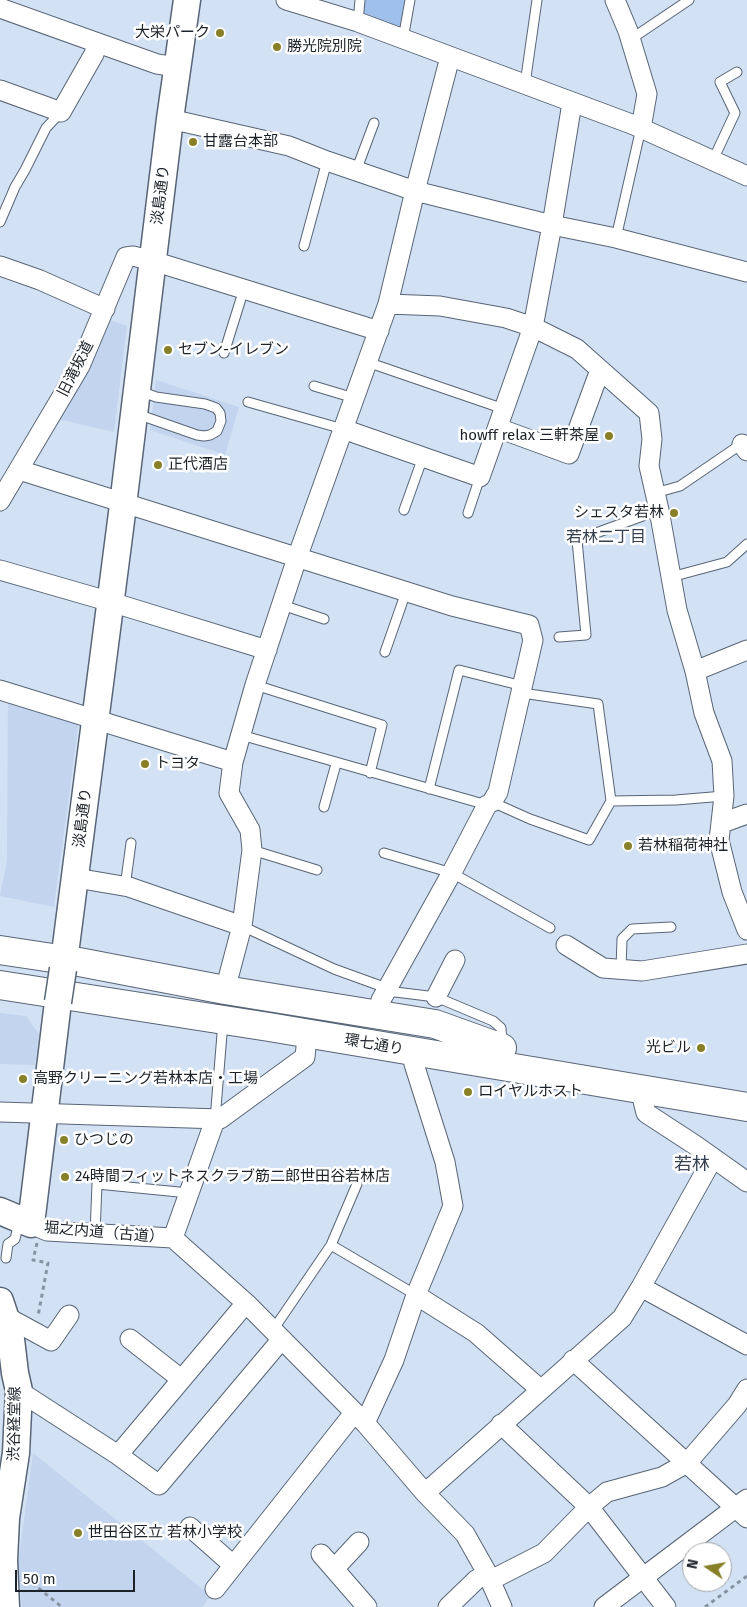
<!DOCTYPE html>
<html>
<head>
<meta charset="utf-8">
<style>
  body { margin:0 }
  #map { position:relative; width:747px; height:1607px; overflow:hidden; background:#d2e1f4; font-family:"Fira Sans",sans-serif }
  canvas { display:block }
  .north { position:absolute; left:682px; top:1542px; width:50px; height:50px; box-sizing:border-box; background:#fff; border:1px solid #a4a7a9; border-radius:50%; rotate:282deg; font-size:14px; font-weight:700; line-height:20px; text-align:center; color:#1c2229 }
  .north::after { content:''; display:block; margin:auto; width:18px; height:22px; background:#878028; clip-path:polygon(50% 0,100% 100%,50% 72%,0 100%) }
  .scale { position:absolute; left:15px; top:1570px; width:120px; height:22px; box-sizing:border-box; border:2px solid #1c2229; border-top:0; padding-left:6px; font-size:15px; line-height:18px; white-space:nowrap; color:#1c2229; -webkit-text-stroke:4px #fff; paint-order:stroke }
</style>
</head>
<body>
<div id="map">
<canvas width="747" height="1607"></canvas>
<div class="north">N</div>
<div class="scale">50 m</div>
</div>
<script>
const context = document.querySelector('canvas').getContext('2d');
context.lineJoin = 'round';
function paint(path, color) { context.fillStyle = color; context.fill(path, 'evenodd'); }
const shape = rows => new Path2D(rows.map(r => 'M' + r).join(''));
function stroke(path, color, width, dash) { context.strokeStyle = color; context.lineWidth = width; context.lineCap = dash ? 'butt' : 'round'; context.setLineDash(dash || []); context.stroke(path); }
function label(font, color, halo, rows, align = 'center') {
  context.font = font + ' "Fira Sans","Noto Sans JP",sans-serif'; context.lineWidth = 5; context.setLineDash([]); context.textBaseline = 'middle'; context.strokeStyle = halo; context.fillStyle = color; for (const [text, x, y, turn = 0] of rows) {
    context.save(); context.translate(x, y); context.rotate((+turn || 0) * Math.PI / 180); context.textAlign = isNaN(turn) ? turn : align; if (halo) context.strokeText(text, 0, 0); context.fillText(text, 0, 0); context.restore();
  }
}
const built = shape([
  [110,320,127,326,114,432,58,419,79,385],
  [156,380,239,407,225,455,150,430],
  [8,699,79,720,54,907,0,896,7,861],
  [0,1013,26,1016,39,1034,35,1065,0,1064],
  [33,1453,211,1596,202,1607,22,1607,18,1564]
]);
const green = shape([
  [365,0,405,0,399,33,363,18]
]);
const path = shape([
  [37,1243,33,1260,48,1263,38,1316],
  [26,1578,62,1607],
  [705,1607,747,1576]
]);
const lane = shape([
  [358,22,360,0],
  [403,39,410,0],
  [631,39,689,0],
  [525,84,537,0],
  [713,160,735,113,720,82,737,72],
  [356,171,374,123],
  [0,222,15,187,25,170,46,128,61,112],
  [616,238,641,128],
  [304,246,327,161],
  [224,353,244,289],
  [367,362,504,409],
  [314,386,354,398],
  [248,402,343,429],
  [137,414,197,435,204,436,210,435,217,431,221,421,220,413,216,408,205,404,156,397,140,391],
  [655,493,680,486,743,443],
  [404,510,423,457],
  [468,513,480,477],
  [671,577,727,562,747,544],
  [282,605,324,619],
  [559,637,586,635,577,540,659,510],
  [385,652,406,592],
  [255,685,382,725,370,773],
  [522,693,598,704,611,801],
  [241,735,487,805,492,802,530,819,589,840,611,801,676,800,724,796],
  [429,789,459,670,523,686],
  [324,807,336,764],
  [252,850,317,870],
  [384,853,452,873,550,928],
  [125,887,131,843],
  [242,926,334,969,381,986,387,991,436,997,493,1021,501,1028,502,1044],
  [621,969,622,939,632,929,671,927],
  [215,1120,222,1034],
  [357,1184,331,1245,416,1295],
  [95,1234,97,1184,189,1193],
  [6,1258,8,1244,15,1239,19,1222],
  [273,1330,331,1245]
]);
const street = shape([
  [286,0,358,22,634,125,747,176],
  [615,0,628,31,647,94,641,128],
  [0,8,157,64,177,67],
  [0,90,61,112,94,54,97,44],
  [170,119,289,146,327,161,415,191,552,225,616,238,747,272],
  [0,266,40,280,105,309],
  [388,304,440,306,506,318,533,327,577,349,649,413,652,439,649,466,659,510,677,610,695,671,704,713,722,761,724,796,719,840,732,892,747,930],
  [498,428,569,454,600,370],
  [343,429,480,477,533,327,552,225,572,103],
  [742,444,747,451],
  [19,470,452,606,529,625,533,640,498,792,492,802],
  [0,501,80,366,126,257,133,256,153,261,379,331],
  [0,570,111,602,267,650],
  [695,671,747,650],
  [0,690,233,762],
  [722,823,747,814],
  [76,878,129,887,242,926],
  [566,945,603,968,642,971,747,954],
  [225,990,242,926,252,850,250,830,229,793,233,762,255,685,297,558,388,304,415,191,450,57],
  [436,997,455,960],
  [378,1015,381,1000,451,874,487,805],
  [640,1089,646,1113,695,1145,747,1182],
  [0,1112,220,1119,305,1057,306,1047],
  [31,1224,47,1231,173,1238],
  [173,1238,246,1303,365,1423,425,1493,465,1534,487,1573,502,1607],
  [173,1238,215,1120],
  [641,1287,747,1345],
  [416,1295,476,1333,541,1390],
  [5,1316,51,1341,69,1315],
  [130,1339,181,1379],
  [573,1360,747,1518],
  [19,1391,118,1455,159,1485,282,1339],
  [365,1423,394,1360,416,1295,453,1206,445,1162,414,1064],
  [501,1424,589,1507,666,1607],
  [118,1455,246,1303],
  [425,1493,622,1318,641,1287,713,1158],
  [190,1527,233,1565],
  [321,1554,367,1607],
  [334,1569,359,1542],
  [491,1580,544,1553,589,1507,607,1492,662,1477,687,1463,737,1405,747,1389],
  [215,1589,354,1413],
  [448,1607,476,1580,487,1573],
  [604,1607,747,1499]
]);
const secondary = shape([
  [63,969,122,513,170,119,187,0],
  [0,1211,31,1224,58,1002],
  [0,1301,10,1331,15,1373,19,1391,16,1453,6,1518,4,1560,6,1607]
]);
const primary = shape([
  [0,950,79,962,225,990,435,1024,502,1048],
  [0,985,269,1027,747,1107]
]);
const secondaryBridge = shape([
  [58,1002,63,969]
]);
const markers = [
  [220,33,5,"#878028"],
  [277,47,5,"#878028"],
  [193,142,5,"#878028"],
  [168,350,5,"#878028"],
  [609,436,5,"#878028"],
  [158,465,5,"#878028"],
  [674,513,5,"#878028"],
  [145,764,5,"#878028"],
  [628,846,5,"#878028"],
  [701,1048,5,"#878028"],
  [23,1079,5,"#878028"],
  [468,1092,5,"#878028"],
  [64,1140,5,"#878028"],
  [65,1177,5,"#878028"],
  [78,1533,5,"#878028"]
];
const poiNames = [
  ["大栄パーク",210,33,"right"],
  ["勝光院別院",287,47],
  ["甘露台本部",203,142],
  ["セブン-イレブン",178,350],
  ["howff relax 三軒茶屋",599,436,"right"],
  ["正代酒店",168,465],
  ["シェスタ若林",664,513,"right"],
  ["トヨタ",155,764],
  ["若林稲荷神社",638,846],
  ["光ビル",691,1048,"right"],
  ["高野クリーニング若林本店・工場",33,1079],
  ["ロイヤルホスト",478,1092],
  ["ひつじの",74,1140],
  ["24時間フィットネスクラブ筋二郎世田谷若林店",75,1177],
  ["世田谷区立 若林小学校",88,1533]
];
const streetNames = [
  ["淡島通り",161,195,-83],
  ["旧滝坂道",76,369,-63],
  ["淡島通り",83,818,-83],
  ["環七通り",374,1045,10],
  ["堀之内道（古道）",104,1233,5],
  ["渋谷経堂線",15,1424,-89]
];
const neighbourhoodNames = [
  ["若林二丁目",606,538]
];
const quarterNames = [
  ["若林",692,1165]
];
paint(built, '#c3d5ee');
paint(green, '#9ec0eb');
stroke(lane, '#586576', 11);
stroke(street, '#586576', 21);
stroke(secondary, '#586576', 29);
stroke(primary, '#586576', 30);
stroke(path, '#8893a1', 3, [4, 4]);
stroke(lane, '#fff', 9);
stroke(street, '#fff', 19);
stroke(secondary, '#fff', 26);
stroke(primary, '#fff', 28);
stroke(secondaryBridge, '#586576', 29, []);
stroke(secondaryBridge, '#fff', 26);
for (const [x, y, r, color] of markers) { const dot = new Path2D(); dot.arc(x, y, r, 0, 2 * Math.PI); context.fillStyle = color; context.fill(dot); stroke(dot, '#fff', 2); }
label('15px', '#1c2229', '#fff', poiNames, 'left');
label('15px', '#1c2229', '#fff', streetNames);
label('16px', '#354150', '#fff', neighbourhoodNames);
label('18px', '#354150', '#fff', quarterNames);
</script>
</body>
</html>
